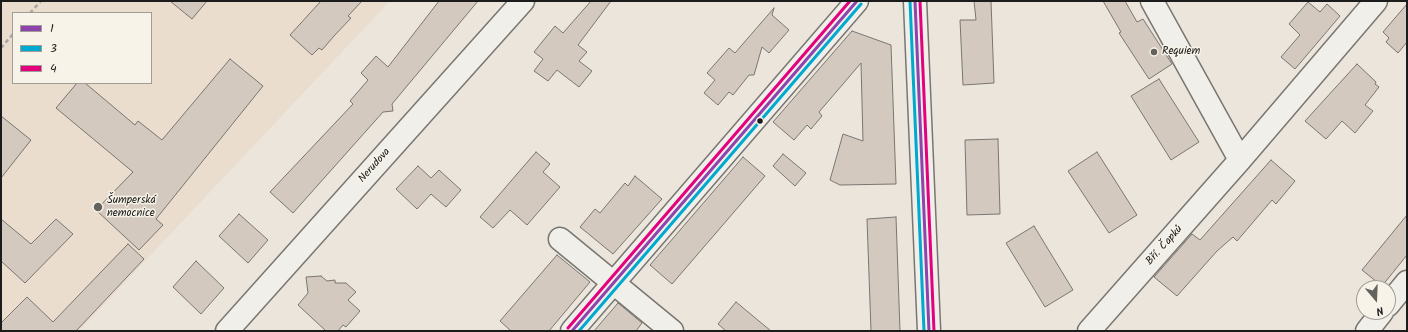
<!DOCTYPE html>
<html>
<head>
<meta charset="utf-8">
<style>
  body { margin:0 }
  #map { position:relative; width:1408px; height:332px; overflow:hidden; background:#ebe5dc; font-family:Kalam,sans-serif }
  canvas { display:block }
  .frame { position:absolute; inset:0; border:2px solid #1c1c1c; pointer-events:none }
  .legend { position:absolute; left:12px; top:12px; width:140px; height:72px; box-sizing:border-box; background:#f7f3e8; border:1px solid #9f9d96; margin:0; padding:5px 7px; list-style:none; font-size:12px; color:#1c1c1c }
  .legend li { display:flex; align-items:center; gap:8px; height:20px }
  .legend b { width:20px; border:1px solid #9f9d96 }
  .north { position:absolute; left:1356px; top:280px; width:40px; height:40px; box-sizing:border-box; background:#f7f3e8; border:1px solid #9f9d96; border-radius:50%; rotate:161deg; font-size:11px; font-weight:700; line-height:16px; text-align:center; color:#1c1c1c }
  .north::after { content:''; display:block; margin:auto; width:14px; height:18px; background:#64625f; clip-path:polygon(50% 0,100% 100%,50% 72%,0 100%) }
</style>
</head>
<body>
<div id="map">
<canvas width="1408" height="332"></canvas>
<div class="frame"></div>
<ul class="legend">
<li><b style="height:5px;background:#8e44ad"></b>1</li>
<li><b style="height:5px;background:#00a9ce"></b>3</li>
<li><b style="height:5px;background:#e5007d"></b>4</li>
</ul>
<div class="north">N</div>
</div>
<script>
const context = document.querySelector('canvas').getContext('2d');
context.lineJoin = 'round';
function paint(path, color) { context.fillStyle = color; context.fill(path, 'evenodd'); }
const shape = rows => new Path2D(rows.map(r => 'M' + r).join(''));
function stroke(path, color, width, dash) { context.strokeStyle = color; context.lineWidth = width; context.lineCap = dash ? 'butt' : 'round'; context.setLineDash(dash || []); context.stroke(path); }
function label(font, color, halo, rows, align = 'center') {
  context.font = font + ' Kalam,sans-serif'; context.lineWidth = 3; context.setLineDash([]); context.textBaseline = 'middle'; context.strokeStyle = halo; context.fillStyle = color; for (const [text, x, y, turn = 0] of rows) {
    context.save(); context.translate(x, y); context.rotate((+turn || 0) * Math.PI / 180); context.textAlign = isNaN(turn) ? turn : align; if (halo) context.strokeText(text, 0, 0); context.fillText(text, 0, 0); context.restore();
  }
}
const built = shape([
  [1,1,390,1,79,331,1,331],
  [13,13,151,13,151,83,13,83]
]);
const building = shape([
  [170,1,207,1,192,19,170,1],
  [321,1,362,1,348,16,351,18,334,36,322,50,319,48,312,55,290,35,321,1],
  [439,1,478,1,392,104,393,111,383,112,293,213,270,192,353,104,350,101,368,80,361,73,376,56,388,67,439,1],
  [591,1,611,1,578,45,587,52,579,61,592,71,579,87,557,70,548,81,534,71,543,59,534,52,555,26,563,33,591,1],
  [974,1,991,1,994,83,963,85,960,20,976,20,974,1],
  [1103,1,1125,1,1137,22,1143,19,1172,64,1149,79,1119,33,1121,32,1103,1],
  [1308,2,1320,12,1327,4,1340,16,1295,69,1281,57,1300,35,1289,24,1308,2],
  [1407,4,1407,42,1398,53,1386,42,1389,38,1383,32,1407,4],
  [774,8,772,15,789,30,769,53,762,47,754,75,749,75,733,95,729,92,718,105,704,93,715,80,707,73,729,48,735,53,774,8],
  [852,31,891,45,896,184,840,185,830,180,843,134,863,141,861,63,819,112,822,116,811,129,807,125,794,140,773,122,852,31],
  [230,59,263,86,156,219,163,225,139,250,96,210,133,172,56,108,77,83,85,83,135,125,138,121,162,140,230,59],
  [1357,64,1376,82,1375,84,1379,87,1365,105,1373,111,1355,133,1342,121,1326,139,1305,121,1357,64],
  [1159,79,1199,142,1171,160,1131,96,1159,79],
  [1,116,31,140,1,178,1,116],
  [998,139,1000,214,967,215,965,140,998,139],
  [536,152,550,164,543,172,560,187,527,225,510,210,493,228,480,217,536,152],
  [1097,152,1137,215,1109,233,1068,171,1097,152],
  [783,154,806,173,795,186,773,166,783,154],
  [743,157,765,176,672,284,650,265,743,157],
  [1271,160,1295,181,1276,204,1272,200,1237,241,1233,237,1217,251,1177,296,1154,277,1192,234,1200,240,1271,160],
  [418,166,431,178,439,170,461,190,446,207,431,194,417,209,396,189,418,166],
  [635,176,662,199,613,254,580,227,595,209,600,213,625,183,628,186,635,176],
  [239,214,268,240,248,263,219,236,239,214],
  [1407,215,1407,255,1382,286,1362,270,1407,215],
  [896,217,900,331,871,331,867,219,896,217],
  [1,219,31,244,56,219,73,234,25,283,1,261,1,219],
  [1034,226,1073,290,1045,307,1006,243,1034,226],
  [128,244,144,259,76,331,1,331,1,323,27,297,53,322,128,244],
  [557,255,590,282,549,331,511,331,500,321,557,255],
  [196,261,224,288,201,314,173,287,196,261],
  [321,276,327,281,335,280,335,283,346,283,356,292,348,300,360,311,346,327,343,325,338,331,326,331,298,305,308,293,306,277,321,276],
  [736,302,771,331,726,331,718,324,736,302],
  [618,303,642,323,636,331,594,331,618,303]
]);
const path = shape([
  [30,13,41,1],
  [1,48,13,34]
]);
const minor = shape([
  [915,1,929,331],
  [1152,1,1240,160],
  [560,239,672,331],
  [1388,305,1407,282],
  [227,331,523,1],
  [572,331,857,1],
  [1089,331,1240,160,1376,1],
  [1367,331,1382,312]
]);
const bus1 = shape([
  [915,1,929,331],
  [572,331,857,1]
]);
const bus2 = shape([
  [910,1,924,331],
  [579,331,861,4]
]);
const bus3 = shape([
  [920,1,934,331],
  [568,328,850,1]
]);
const markers = [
  [1154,52,4,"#64625f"],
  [760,121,3.5,"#1c1c1c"],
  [98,207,5,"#64625f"]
];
const poiNames = [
  ["Requiem",1162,52],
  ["Šumperská",107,201],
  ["nemocnice",107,214]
];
const streetNames = [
  ["Nerudova",375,166,-48],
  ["Bří. Čapků",1165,246,-48]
];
paint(built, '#eaddcd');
paint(building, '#d4c9be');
stroke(building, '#797672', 1);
stroke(minor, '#797672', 25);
stroke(path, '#a8a6a3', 2.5, [4, 3]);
stroke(minor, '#f1efea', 22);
stroke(bus1, '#8e44ad', 3);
stroke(bus2, '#00a9ce', 3);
stroke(bus3, '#e5007d', 3);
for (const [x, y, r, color] of markers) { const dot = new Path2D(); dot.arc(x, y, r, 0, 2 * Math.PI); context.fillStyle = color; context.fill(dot); stroke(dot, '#f7f3e8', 1.5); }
label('11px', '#1c1c1c', '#f7f3e8', poiNames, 'left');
label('11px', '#1c1c1c', '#f7f3e8', streetNames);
</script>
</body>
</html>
